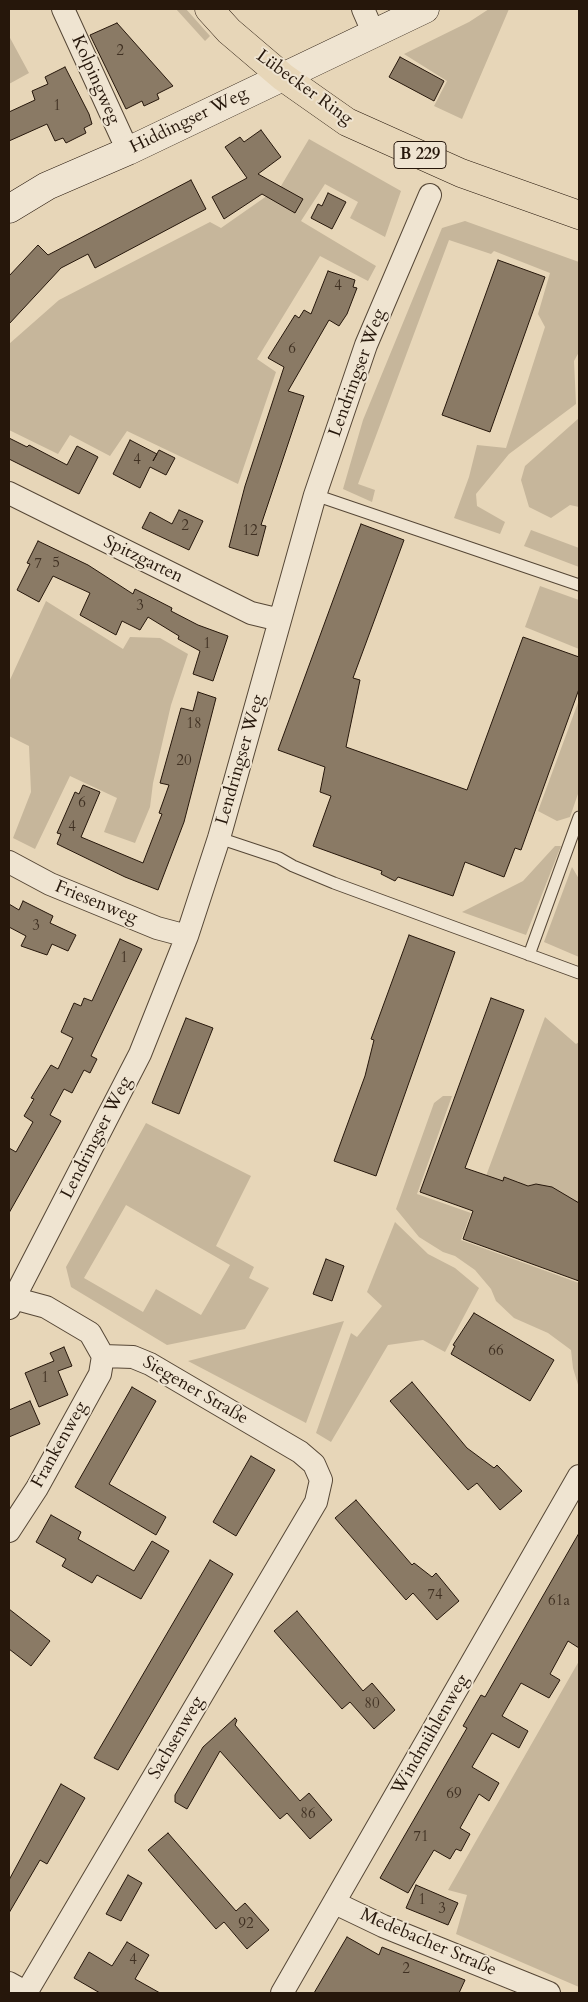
<!DOCTYPE html>
<html>
<head>
<meta charset="utf-8">
<style>
  body { margin:0 }
  #map { position:relative; width:588px; height:2002px; overflow:hidden; background:#e7d6b8; font-family:Cardo,serif }
  canvas { display:block }
  .frame { position:absolute; inset:0; border:10px solid #26170b; pointer-events:none }
</style>
</head>
<body>
<div id="map">
<canvas width="588" height="2002"></canvas>
<div class="frame"></div>
</div>
<script>
const context = document.querySelector('canvas').getContext('2d');
context.lineJoin = 'round';
function paint(path, color) { context.fillStyle = color; context.fill(path, 'evenodd'); }
const shape = rows => new Path2D(rows.map(r => 'M' + r).join(''));
function stroke(path, color, width, dash) { context.strokeStyle = color; context.lineWidth = width; context.lineCap = dash ? 'butt' : 'round'; context.setLineDash(dash || []); context.stroke(path); }
function label(font, color, halo, rows, align = 'center') {
  context.font = font + ' Cardo,serif'; context.lineWidth = 4; context.setLineDash([]); context.textBaseline = 'middle'; context.strokeStyle = halo; context.fillStyle = color; for (const [text, x, y, turn = 0] of rows) {
    context.save(); context.translate(x, y); context.rotate((+turn || 0) * Math.PI / 180); context.textAlign = isNaN(turn) ? turn : align; if (halo) context.strokeText(text, 0, 0); context.fillText(text, 0, 0); context.restore();
  }
}
const green = shape([
  [176,9,186,9,210,36,205,41],
  [489,9,509,9,462,119,434,106,447,81,404,54,469,22],
  [9,36,29,73,9,84],
  [309,139,401,191,385,237,350,218,358,202,325,184,301,221,376,266,368,281,320,256,257,359,276,372,238,484,127,431,110,456,70,435,58,454,9,430,9,344,59,300,210,222,221,228,281,186],
  [465,221,579,262,579,352,574,361,576,404,509,454,476,494,477,506,505,522,500,534,454,518,469,477,477,445,506,448,545,327,538,314,550,273,494,251,491,254,449,240,358,484,375,490,372,502,343,489,363,420,442,228],
  [579,418,579,507,570,505,551,518,529,507,521,480,525,466],
  [531,530,579,548,579,567,524,546],
  [540,586,579,600,579,649,525,627],
  [46,601,123,649,130,637,160,638,188,654,171,705,153,783,150,807,135,843,104,832,117,798,70,776,35,849,13,838,31,792,29,746,9,736,9,682],
  [579,700,579,791,570,817,557,821,538,811],
  [555,846,561,846,526,935,462,912,523,881],
  [572,867,579,879,579,957,544,942],
  [545,1017,576,1044,579,1042,579,1209,536,1184,520,1187,517,1186,519,1182,512,1180,505,1177,503,1181,486,1176],
  [443,1096,452,1096,417,1194,471,1213,461,1240,579,1283,579,1388,573,1368,571,1350,548,1333,514,1318,496,1301,491,1289,475,1270,455,1256,443,1252,419,1237,396,1209,434,1103],
  [146,1123,251,1176,216,1246,254,1267,249,1278,269,1288,245,1329,167,1345,71,1287,66,1267],
  [126,1205,230,1265,201,1315,156,1289,143,1312,84,1278],
  [395,1222,428,1254,455,1268,479,1288,445,1352,423,1340,388,1345,331,1442,316,1433,351,1333,357,1337,382,1306,367,1292],
  [344,1321,306,1423,188,1361],
  [579,1661,579,1987,456,1934,467,1895,448,1890]
]);
const building = shape([
  [117,23,173,86,157,94,159,99,144,106,142,101,126,109,90,35,117,23],
  [400,57,444,81,434,101,389,77,400,57],
  [65,67,89,114,92,124,84,128,86,133,66,143,63,138,55,141,47,124,9,141,9,112,35,100,32,91,48,84,45,77,65,67],
  [261,130,281,157,258,174,303,199,295,213,262,194,224,219,212,197,247,178,225,147,240,137,244,142,261,130],
  [191,180,206,209,95,268,88,254,61,268,9,324,9,276,38,245,48,255,191,180],
  [328,193,346,202,332,229,311,218,318,204,322,206,328,193],
  [498,260,545,277,490,432,442,415,498,260],
  [328,271,355,280,353,287,357,288,347,314,339,326,329,320,288,391,304,396,261,525,266,526,258,556,229,547,245,486,284,367,268,358,295,315,299,318,304,310,311,314,328,271],
  [9,438,27,447,29,445,67,465,77,446,98,457,79,494,9,459,9,438],
  [130,440,157,454,153,461,159,450,175,458,166,475,150,467,140,488,113,474,130,440],
  [179,510,203,521,189,550,142,528,150,512,172,524,179,510],
  [361,524,404,540,353,678,360,680,346,747,467,790,523,637,579,657,579,689,521,850,515,848,504,877,465,862,453,896,398,877,395,881,381,874,382,871,313,846,331,796,320,792,325,767,278,750,361,524],
  [38,541,88,565,133,594,135,589,172,608,171,611,198,625,228,636,213,681,193,674,200,651,178,639,179,636,148,617,140,630,122,621,116,635,80,615,90,593,53,576,39,602,17,590,30,564,27,563,38,541],
  [198,692,216,698,184,822,158,890,125,877,57,844,61,834,57,833,75,792,79,794,83,785,100,792,81,837,143,863,162,814,159,813,169,785,160,783,181,708,193,711,198,692],
  [23,901,53,916,50,923,76,935,68,951,52,944,47,955,21,946,26,936,9,927,9,904,19,910,23,901],
  [409,935,455,952,376,1176,334,1161,365,1076,374,1040,371,1039,409,935],
  [120,939,142,949,91,1056,97,1059,90,1073,84,1070,72,1093,64,1089,50,1115,61,1121,9,1213,9,1148,16,1152,33,1122,24,1116,34,1099,31,1098,51,1065,58,1069,73,1038,61,1032,74,1003,81,1006,84,998,92,1001,120,939],
  [491,998,524,1010,465,1168,503,1181,504,1177,528,1186,536,1184,552,1187,579,1203,579,1281,463,1239,473,1211,420,1192,491,998],
  [186,1018,213,1028,179,1114,152,1103,186,1018],
  [326,1259,344,1266,332,1301,313,1294,326,1259],
  [474,1313,554,1360,530,1401,451,1354,455,1346,453,1345,474,1313],
  [64,1347,72,1366,58,1371,68,1395,39,1407,25,1373,54,1361,50,1353,64,1347],
  [412,1382,467,1448,494,1468,497,1465,522,1491,500,1510,477,1483,468,1490,390,1401,412,1382],
  [132,1387,156,1401,109,1484,166,1517,156,1535,75,1487,132,1387],
  [30,1401,40,1424,9,1437,9,1410,30,1401],
  [251,1456,275,1470,236,1536,213,1522,251,1456],
  [356,1500,412,1565,414,1563,432,1577,436,1573,459,1601,437,1620,413,1593,406,1600,335,1518,356,1500],
  [51,1515,81,1532,78,1539,134,1571,152,1541,169,1551,141,1599,97,1575,92,1583,62,1566,66,1559,36,1542,51,1515],
  [579,1533,579,1648,568,1641,550,1674,560,1680,549,1698,521,1683,502,1716,528,1731,519,1748,492,1733,472,1767,499,1783,489,1801,479,1794,460,1828,470,1834,461,1851,456,1849,450,1859,434,1850,408,1893,380,1878,467,1728,463,1726,481,1695,485,1697,579,1533],
  [210,1560,233,1574,118,1770,94,1758,210,1560],
  [9,1609,50,1641,31,1666,9,1649,9,1609],
  [297,1611,363,1691,372,1683,395,1710,374,1729,350,1702,342,1709,274,1631,297,1611],
  [235,1718,237,1720,235,1725,300,1801,309,1793,332,1820,310,1839,287,1813,280,1819,220,1751,187,1809,175,1802,175,1795,203,1747,235,1718],
  [61,1784,85,1798,47,1864,40,1860,9,1913,9,1880,61,1784],
  [168,1833,236,1911,245,1903,269,1930,247,1949,224,1922,216,1929,148,1850,168,1833],
  [128,1875,142,1883,121,1921,106,1914,128,1875],
  [416,1885,458,1903,448,1925,406,1908,416,1885],
  [347,1937,379,1955,382,1947,465,1980,459,1993,314,1993,347,1937],
  [127,1942,149,1955,135,1979,160,1993,100,1993,74,1978,89,1952,112,1966,127,1942]
]);
const lane = shape([
  [315,495,579,585],
  [219,838,279,858,293,866,334,883,579,973],
  [529,955,579,817]
]);
const street = shape([
  [63,9,128,151],
  [363,9,373,32],
  [9,493,251,613,280,620],
  [9,862,50,884,157,928,187,936],
  [9,1297,46,1307,90,1333,103,1356],
  [9,1308,140,1054,187,936,219,838,315,495,366,345,430,195],
  [9,1531,37,1488,100,1374,103,1356],
  [335,1903,383,1926,549,1993],
  [9,1983,27,1993],
  [26,1993,316,1502,321,1480,314,1464,300,1452,150,1364,133,1357,103,1356],
  [282,1993,579,1476]
]);
const secondary = shape([
  [9,209,47,186,128,151,425,9]
]);
const primary = shape([
  [209,9,229,31,283,77,347,122,461,173,579,215]
]);
const numberNames = [
  ["2",120,52],
  ["1",57,107],
  ["4",338,287],
  ["6",292,350],
  ["4",137,461],
  ["2",185,527],
  ["12",250,532],
  ["5",56,564],
  ["7",38,565],
  ["3",140,607],
  ["1",207,645],
  ["18",194,725],
  ["20",184,762],
  ["6",82,804],
  ["4",72,828],
  ["3",36,927],
  ["1",124,959],
  ["66",496,1352],
  ["1",45,1379],
  ["74",435,1596],
  ["61a",559,1602],
  ["80",372,1705],
  ["69",454,1795],
  ["86",308,1815],
  ["71",421,1838],
  ["1",422,1901],
  ["3",442,1910],
  ["92",246,1925],
  ["4",133,1961],
  ["2",406,1970]
];
const shields = [
  [420,155,52]
];
const shieldNames = [
  ["B 229",420,155]
];
const streetNames = [
  ["Kolpingweg",95,80,66],
  ["Lübecker Ring",304,88,36],
  ["Hiddingser Weg",189,121,-26],
  ["Lendringser Weg",358,373,-70],
  ["Spitzgarten",143,560,26],
  ["Lendringser Weg",241,760,-74],
  ["Friesenweg",96,903,22],
  ["Lendringser Weg",97,1138,-63],
  ["Siegener Straße",195,1391,30],
  ["Frankenweg",60,1445,-61],
  ["Windmühlenweg",431,1735,-60],
  ["Sachsenweg",177,1738,-60],
  ["Medebacher Straße",428,1943,23]
];
paint(green, '#c6b69b');
paint(building, '#8a7a65');
stroke(building, '#26170b', 1);
stroke(lane, '#564736', 13);
stroke(street, '#564736', 24);
stroke(secondary, '#26170b', 29);
stroke(primary, '#26170b', 29);
stroke(lane, '#efe4d1', 11);
stroke(street, '#efe4d1', 22);
stroke(secondary, '#efe4d1', 28);
stroke(primary, '#e7d6b8', 28);
label('15px', '#3f3022', null, numberNames);
for (const [x, y, w] of shields) { const box = new Path2D(); box.roundRect(x - w / 2, y - 13.5, w, 27, 4); context.fillStyle = '#efe4d1'; context.fill(box); stroke(box, '#26170b', 1); }
label('bold 16px', '#26170b', null, shieldNames);
label('18px', '#26170b', '#efe4d1', streetNames);
</script>
</body>
</html>
